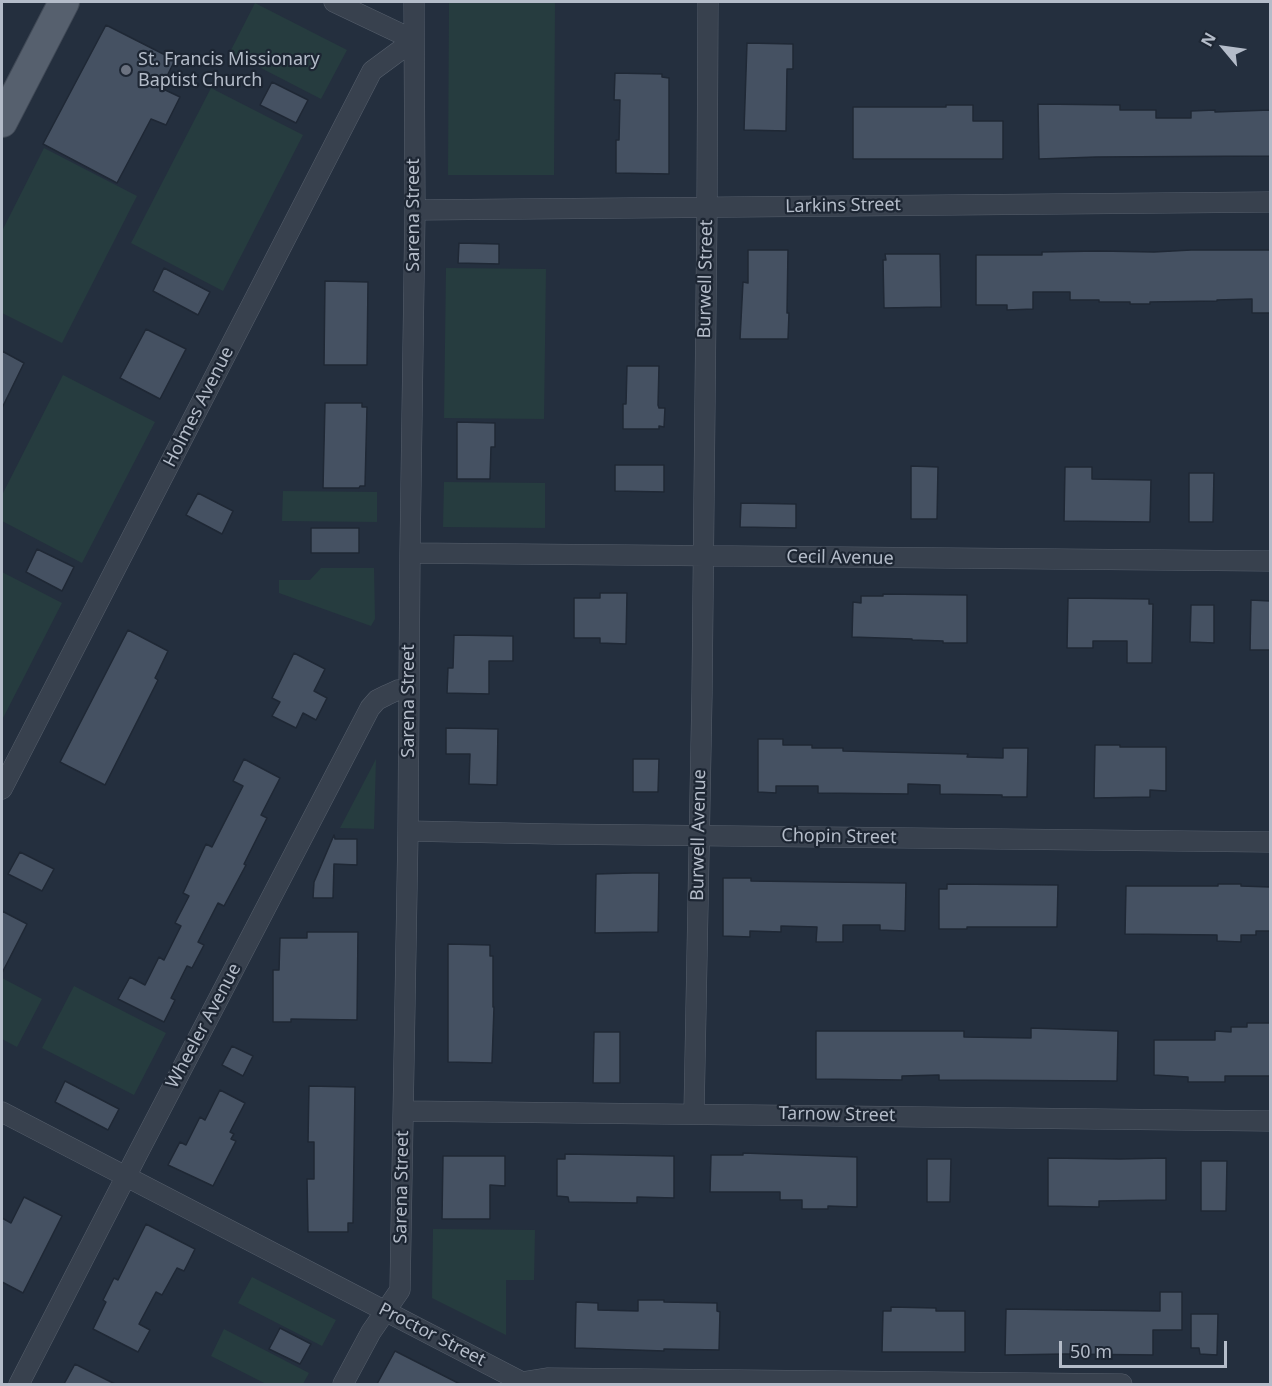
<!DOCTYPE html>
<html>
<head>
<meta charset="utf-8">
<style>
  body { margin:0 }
  #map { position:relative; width:1272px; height:1386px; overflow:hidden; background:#242f3e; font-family:"Noto Sans",sans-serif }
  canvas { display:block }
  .frame { position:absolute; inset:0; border:3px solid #b4bcc9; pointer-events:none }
  .north { position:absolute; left:1194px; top:18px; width:60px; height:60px; -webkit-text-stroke:4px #1d2633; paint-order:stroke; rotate:299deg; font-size:16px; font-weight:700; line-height:24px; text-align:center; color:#b4bcc9 }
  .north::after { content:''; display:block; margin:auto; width:21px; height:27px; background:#b4bcc9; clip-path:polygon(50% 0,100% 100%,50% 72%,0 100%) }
  .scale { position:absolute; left:1059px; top:1341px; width:168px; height:27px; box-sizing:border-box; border:3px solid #b4bcc9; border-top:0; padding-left:8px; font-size:18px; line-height:21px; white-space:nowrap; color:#b4bcc9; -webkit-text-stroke:4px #1d2633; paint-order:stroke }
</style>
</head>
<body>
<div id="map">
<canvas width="1272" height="1386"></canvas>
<div class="frame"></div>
<div class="north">N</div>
<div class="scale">50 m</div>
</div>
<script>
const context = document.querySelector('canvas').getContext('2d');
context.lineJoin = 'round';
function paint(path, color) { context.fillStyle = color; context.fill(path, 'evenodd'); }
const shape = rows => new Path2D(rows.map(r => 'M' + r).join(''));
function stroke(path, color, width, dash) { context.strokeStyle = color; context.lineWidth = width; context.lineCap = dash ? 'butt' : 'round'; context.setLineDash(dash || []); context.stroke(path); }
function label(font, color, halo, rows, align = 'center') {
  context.font = font + ' "Noto Sans",sans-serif'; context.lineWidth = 4.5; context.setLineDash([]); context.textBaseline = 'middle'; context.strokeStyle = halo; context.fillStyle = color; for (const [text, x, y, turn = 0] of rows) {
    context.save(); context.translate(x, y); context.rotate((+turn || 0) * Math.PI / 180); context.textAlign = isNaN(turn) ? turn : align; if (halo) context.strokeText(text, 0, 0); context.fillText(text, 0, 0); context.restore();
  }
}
const green = shape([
  [449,2,555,2,554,175,448,175],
  [255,3,347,50,321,99,230,52],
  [211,88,303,135,223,291,131,243],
  [44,148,137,196,62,343,2,313,2,231],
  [446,268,546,269,544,419,444,418],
  [63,375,155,422,82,563,2,521,2,495],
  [444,482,545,483,545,528,443,527],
  [283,491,377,492,377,522,282,521],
  [321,568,374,568,375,619,371,626,279,593,279,580,310,580],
  [2,572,62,603,2,720],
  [376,759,374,829,340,828],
  [2,978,42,999,17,1047,2,1039],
  [74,986,166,1033,134,1095,42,1048],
  [433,1229,535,1230,534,1280,506,1280,506,1335,432,1298],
  [252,1277,336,1320,322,1346,238,1303],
  [224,1329,309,1373,303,1384,266,1384,211,1356]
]);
const building = shape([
  [106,25,175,60,161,88,180,97,166,125,151,119,117,183,43,144,106,25],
  [747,43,793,44,793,69,787,69,786,131,744,130,747,43],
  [615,73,662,74,662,77,669,78,669,174,616,173,616,140,619,140,620,100,614,100,615,73],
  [272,82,308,100,296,123,260,105,272,82],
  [1038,104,1120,105,1120,110,1156,110,1156,118,1191,118,1191,111,1215,110,1215,112,1270,110,1270,156,1096,157,1039,159,1038,104],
  [946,105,973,105,973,121,1003,121,1003,159,853,159,853,107,946,107,946,105],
  [459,243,499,244,499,264,458,263,459,243],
  [748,250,788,250,787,313,789,313,788,339,740,339,743,282,748,283,748,250],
  [1191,250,1270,250,1270,313,1252,313,1252,299,1217,300,1217,301,1150,302,1150,304,1130,304,1130,302,1099,302,1099,300,1070,300,1070,292,1033,292,1033,309,1007,310,1007,305,976,305,976,255,1042,255,1042,252,1099,251,1154,252,1191,250],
  [885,254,940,254,941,307,884,308,883,260,886,260,885,254],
  [164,268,210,292,198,315,153,291,164,268],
  [325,281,368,282,367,365,324,365,325,281],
  [146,329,186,349,160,399,120,378,146,329],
  [2,351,24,363,2,408,2,351],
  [627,366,659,366,658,405,659,408,665,408,664,427,659,426,659,429,623,429,623,404,626,404,627,366],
  [325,403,362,403,362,407,367,407,365,486,360,486,359,488,323,488,325,403],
  [457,422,495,423,495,447,491,447,490,479,457,479,457,422],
  [615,465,664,465,664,492,615,491,615,465],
  [911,466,938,467,937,519,911,519,911,466],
  [1065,467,1092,467,1092,479,1151,480,1150,522,1064,521,1065,467],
  [1189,473,1214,473,1213,522,1189,522,1189,473],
  [198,493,233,511,222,534,186,515,198,493],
  [741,503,796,504,796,528,740,527,741,503],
  [311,528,359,528,359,553,311,553,311,528],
  [37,549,74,567,62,591,26,572,37,549],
  [600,593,627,593,626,644,600,643,600,638,574,638,574,598,600,598,600,593],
  [883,594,967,595,967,643,943,643,943,641,912,640,912,639,852,637,853,602,861,603,861,596,883,596,883,594],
  [1068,598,1149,599,1149,604,1153,604,1152,663,1127,663,1127,641,1093,641,1093,648,1067,648,1068,598],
  [1251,600,1270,601,1270,650,1250,650,1251,600],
  [1191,605,1214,605,1214,643,1190,642,1191,605],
  [128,630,168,651,155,678,158,680,105,785,60,762,128,630],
  [454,635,513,636,513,661,489,661,489,694,447,693,448,668,453,668,454,635],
  [294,653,325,669,314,691,327,698,316,720,303,713,296,728,272,716,280,702,272,698,294,653],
  [446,728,498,729,497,785,469,784,470,754,446,754,446,728],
  [758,739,783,739,783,745,812,745,812,748,843,748,843,751,968,754,967,757,1003,758,1003,748,1028,748,1027,797,1002,797,1002,795,940,794,940,785,908,784,908,794,818,793,818,786,776,786,776,793,758,792,758,739],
  [1095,745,1120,745,1120,747,1166,747,1166,791,1150,790,1150,797,1094,798,1095,745],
  [244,759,280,778,261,815,267,818,244,864,246,865,224,906,218,903,198,942,204,945,192,968,187,966,171,998,175,1000,164,1022,118,999,130,977,145,985,159,957,164,960,181,926,175,923,189,896,183,893,206,844,212,847,243,786,233,781,244,759],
  [633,759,659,759,658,792,633,792,633,759],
  [334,835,335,839,357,839,357,865,334,864,333,898,313,898,314,882,334,835],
  [20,852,54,869,42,891,8,874,20,852],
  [632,873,659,873,658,932,595,933,596,874,632,873],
  [723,878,751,878,751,881,906,883,905,931,880,930,880,925,843,925,843,942,816,942,817,927,781,926,781,932,750,931,750,937,723,936,723,878],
  [947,884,1058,885,1057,927,967,927,967,929,939,929,939,889,947,889,947,884],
  [1218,884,1241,884,1241,886,1270,887,1270,931,1256,931,1256,935,1241,935,1241,942,1217,941,1217,935,1125,934,1126,886,1218,886,1218,884],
  [2,911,27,924,2,973,2,911],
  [307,932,358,932,357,1020,291,1019,291,1022,273,1022,273,970,279,970,280,938,307,938,307,932],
  [448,944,490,945,490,956,493,956,493,1007,494,1007,492,1063,448,1062,448,944],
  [1247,1023,1270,1023,1270,1076,1225,1076,1225,1082,1188,1082,1188,1077,1154,1075,1154,1040,1215,1040,1215,1031,1231,1032,1231,1027,1247,1027,1247,1023],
  [1031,1028,1118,1031,1117,1081,939,1080,939,1075,902,1076,902,1080,816,1079,816,1031,964,1031,964,1037,1031,1038,1031,1028],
  [594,1032,620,1032,620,1083,593,1083,594,1032],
  [232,1046,253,1056,243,1076,222,1065,232,1046],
  [65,1081,119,1109,108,1130,55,1102,65,1081],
  [309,1086,355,1087,353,1223,348,1223,348,1232,308,1232,307,1179,314,1179,314,1142,308,1142,309,1086],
  [220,1090,245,1103,230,1132,234,1134,231,1139,236,1141,213,1186,168,1165,180,1142,186,1145,200,1117,205,1120,220,1090],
  [743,1153,857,1157,857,1207,828,1206,828,1209,802,1209,802,1200,780,1200,780,1192,710,1192,711,1155,743,1155,743,1153],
  [565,1154,674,1156,674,1198,637,1197,637,1203,569,1202,568,1197,557,1196,557,1159,565,1159,565,1154],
  [443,1156,505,1156,505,1186,490,1185,490,1219,442,1219,443,1156],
  [1048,1158,1120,1159,1166,1158,1166,1200,1099,1201,1099,1207,1048,1206,1048,1158],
  [927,1159,951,1159,950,1202,927,1202,927,1159],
  [1201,1161,1227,1161,1226,1211,1201,1211,1201,1161],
  [24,1197,62,1216,23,1293,2,1282,2,1218,11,1223,24,1197],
  [146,1224,195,1249,184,1271,177,1268,162,1295,156,1292,139,1324,150,1330,138,1352,93,1329,106,1302,103,1300,114,1278,118,1280,146,1224],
  [1160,1292,1182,1292,1182,1330,1153,1330,1153,1355,1066,1354,1005,1355,1006,1309,1160,1311,1160,1292],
  [638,1300,664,1300,664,1302,717,1303,717,1311,720,1312,719,1350,664,1349,664,1351,575,1348,576,1302,598,1303,598,1310,638,1311,638,1300],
  [891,1307,936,1308,936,1311,965,1311,965,1352,882,1352,883,1311,891,1311,891,1307],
  [1191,1314,1218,1314,1217,1355,1200,1354,1199,1348,1191,1348,1191,1314],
  [280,1328,311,1344,300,1364,269,1349,280,1328],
  [395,1351,460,1384,377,1384,395,1351],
  [75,1364,115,1384,64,1384,75,1364]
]);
const street = shape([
  [334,2,414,40],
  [415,210,1270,202],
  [410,553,1270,561],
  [2,789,372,71,414,40],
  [408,831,553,834,1270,842],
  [404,1111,1270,1121],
  [2,1112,522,1382,547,1378,1122,1384],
  [694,1113,702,694,707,207,708,2],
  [19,1384,137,1155,370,708,377,700,387,695,398,690,409,689],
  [343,1384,371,1332,400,1290,408,831,410,553,415,210,414,2]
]);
const primary = shape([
  [2,122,64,2]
]);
const markers = [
  [126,70,6,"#6b7280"]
];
const poiNames = [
  ["St. Francis Missionary",138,60],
  ["Baptist Church",138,81]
];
const streetNames = [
  ["Larkins Street",843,206,-1],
  ["Sarena Street",414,215,-90],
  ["Burwell Street",706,279,-89],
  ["Holmes Avenue",199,407,-63],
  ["Cecil Avenue",840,558,1],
  ["Sarena Street",409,701,-90],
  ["Burwell Avenue",699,835,-89],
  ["Chopin Street",839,837,1],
  ["Wheeler Avenue",204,1026,-62],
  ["Tarnow Street",837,1115,1],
  ["Sarena Street",402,1187,-89],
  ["Proctor Street",432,1335,27]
];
paint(green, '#263c3f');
paint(building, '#455162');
stroke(building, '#1f2835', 1.5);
stroke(street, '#565f6c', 21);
stroke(primary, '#414a57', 32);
stroke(street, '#38414e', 20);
stroke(primary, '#56606e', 30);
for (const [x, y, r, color] of markers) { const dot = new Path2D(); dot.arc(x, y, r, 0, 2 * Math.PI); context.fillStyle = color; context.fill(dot); stroke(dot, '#1d2633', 2); }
label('18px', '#b4bcc9', '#1d2633', poiNames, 'left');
label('18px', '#b4bcc9', '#1d2633', streetNames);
</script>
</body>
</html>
